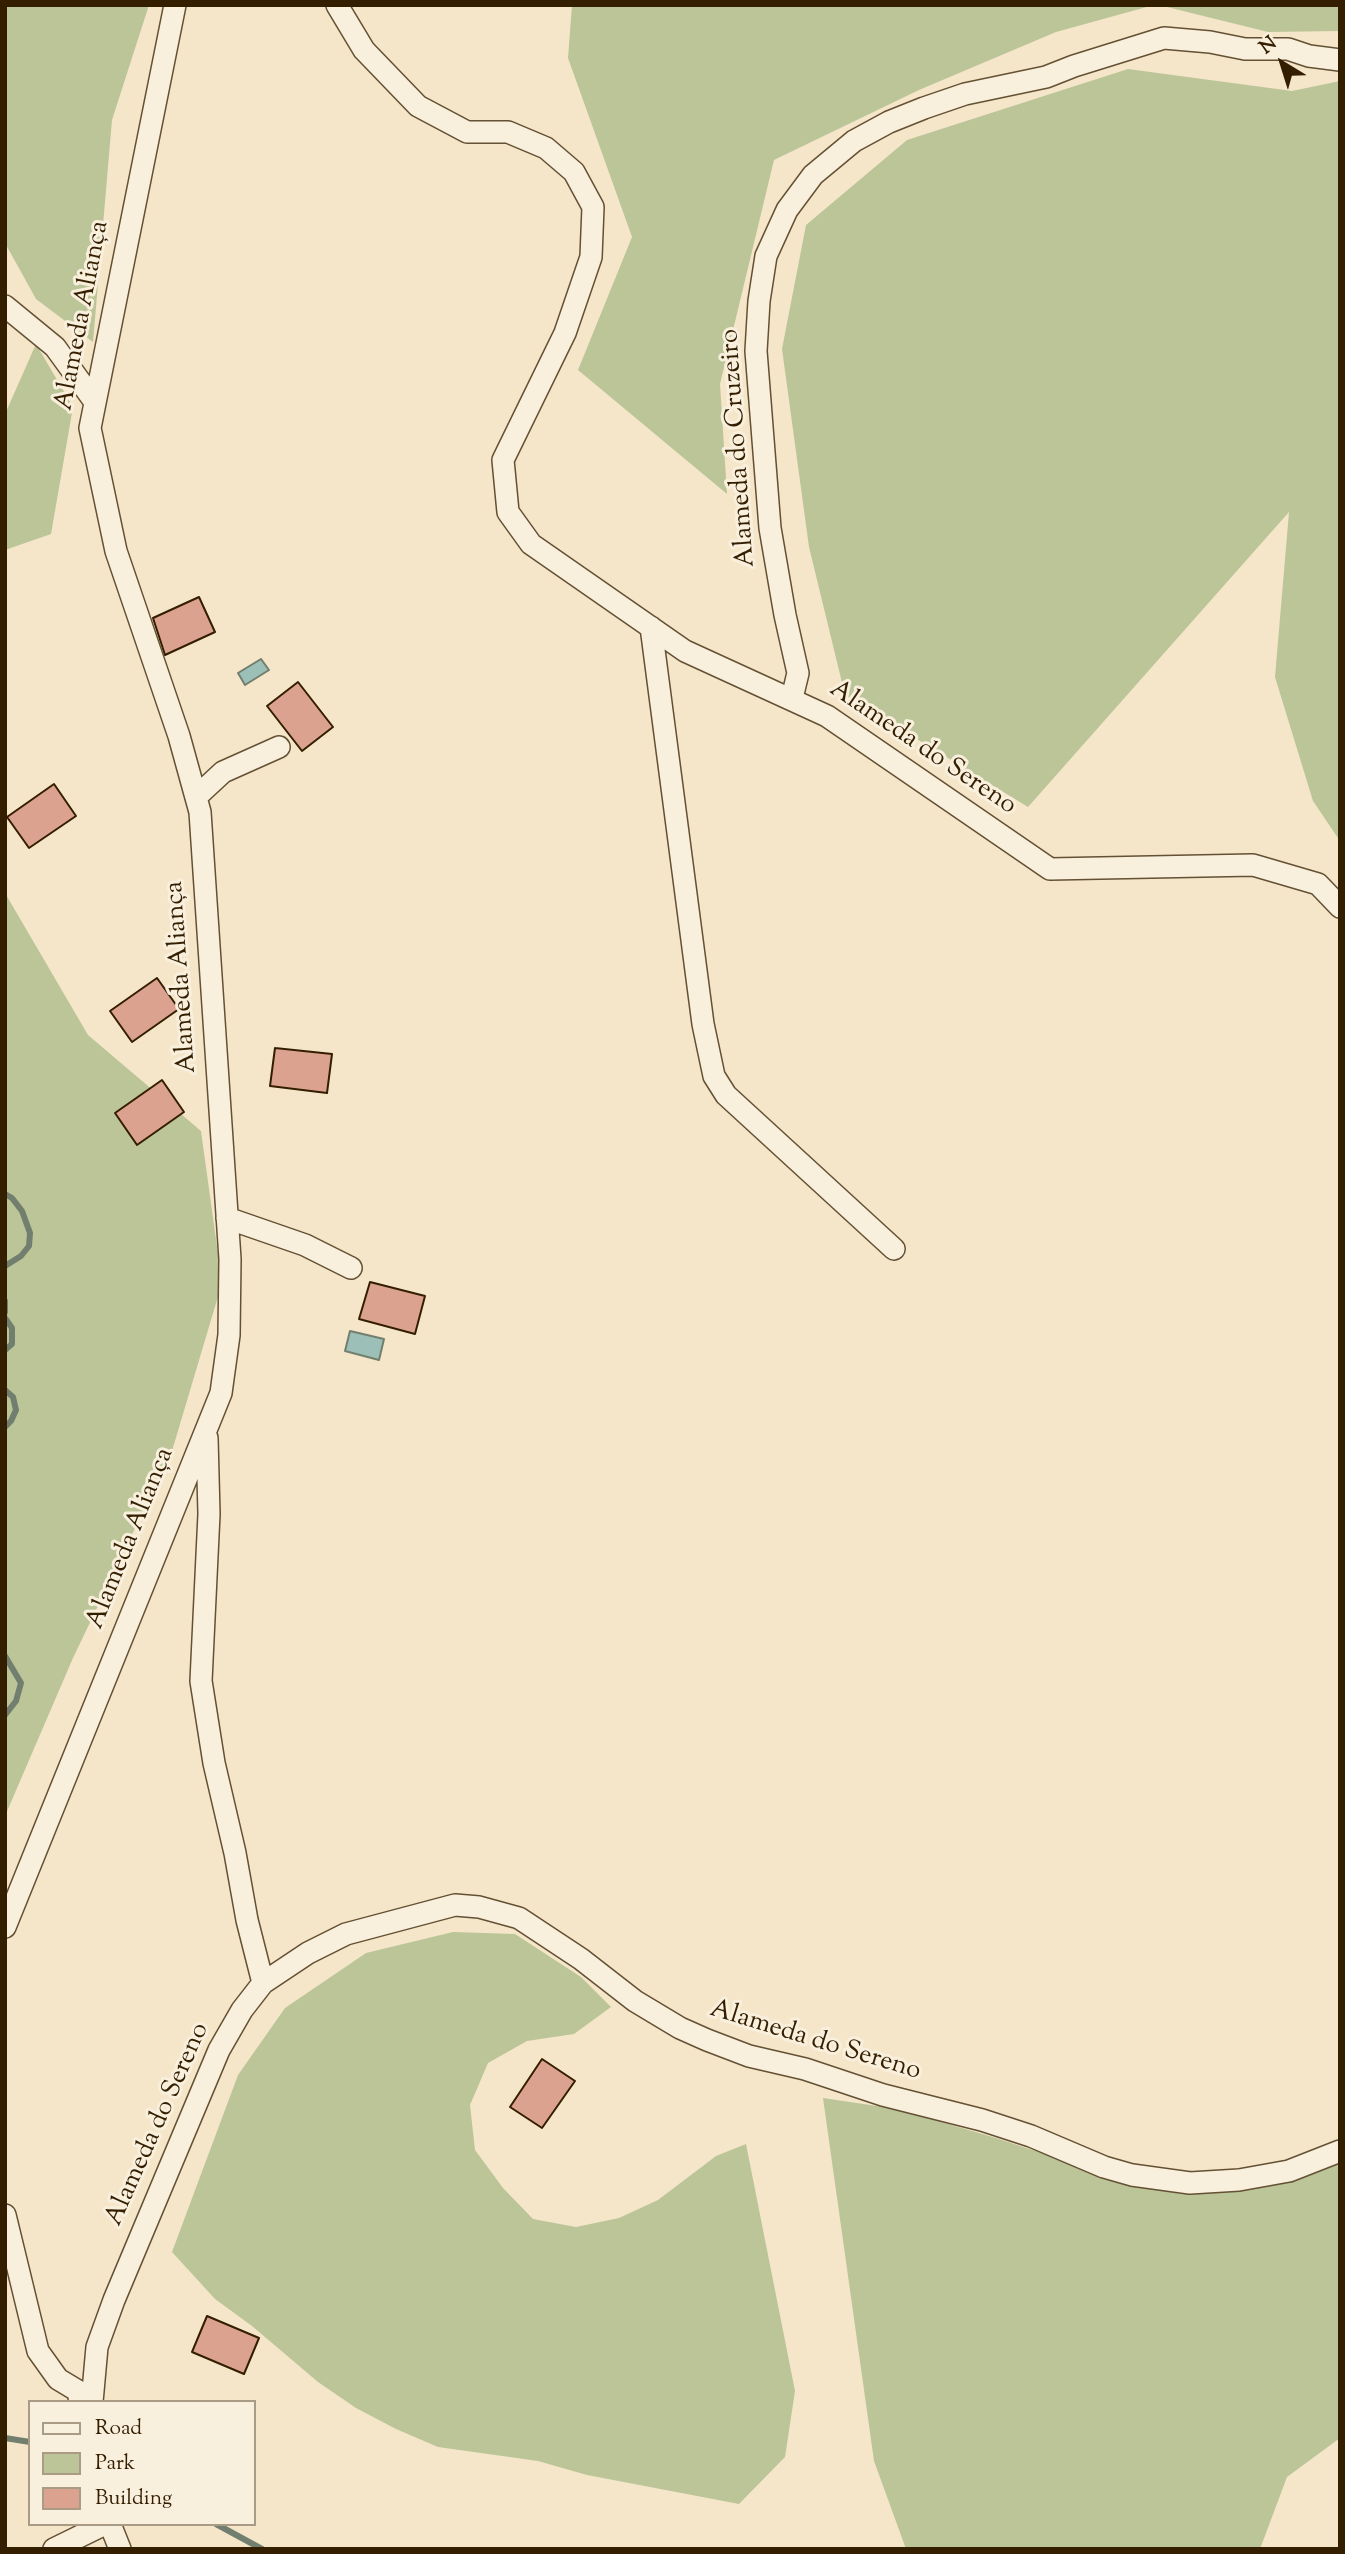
<!DOCTYPE html>
<html>
<head>
<meta charset="utf-8">
<style>
  body { margin:0 }
  #map { position:relative; width:1345px; height:2554px; overflow:hidden; background:#f5e6ca; font-family:"Sorts Mill Goudy",serif }
  canvas { display:block }
  .frame { position:absolute; inset:0; border:7px solid #341e00; pointer-events:none }
  .legend { position:absolute; left:28px; top:2400px; width:228px; height:126px; box-sizing:border-box; background:#f8efdd; border:2px solid #aa9b85; margin:0; padding:9px 12px; list-style:none; font-size:21px; color:#341e00 }
  .legend li { display:flex; align-items:center; gap:14px; height:35px }
  .legend b { width:35px; border:2px solid #aa9b85 }
  .north { position:absolute; left:1247px; top:28px; width:70px; height:70px; -webkit-text-stroke:5px #f8efdd; paint-order:stroke; rotate:322deg; font-size:19px; font-weight:700; line-height:28px; text-align:center; color:#341e00 }
  .north::after { content:''; display:block; margin:auto; width:24px; height:32px; background:#341e00; clip-path:polygon(50% 0,100% 100%,50% 72%,0 100%) }
</style>
</head>
<body>
<div id="map">
<canvas width="1345" height="2554"></canvas>
<div class="frame"></div>
<ul class="legend">
<li><b style="height:9px;background:#f8efdd"></b>Road</li>
<li><b style="height:19px;background:#bbc598"></b>Park</li>
<li><b style="height:19px;background:#dca290"></b>Building</li>
</ul>
<div class="north">N</div>
</div>
<script>
const context = document.querySelector('canvas').getContext('2d');
context.lineJoin = 'round';
function paint(path, color) { context.fillStyle = color; context.fill(path, 'evenodd'); }
const shape = rows => new Path2D(rows.map(r => 'M' + r).join(''));
function stroke(path, color, width, dash) { context.strokeStyle = color; context.lineWidth = width; context.lineCap = dash ? 'butt' : 'round'; context.setLineDash(dash || []); context.stroke(path); }
function label(font, color, halo, rows, align = 'center') {
  context.font = font + ' "Sorts Mill Goudy",serif'; context.lineWidth = 6; context.setLineDash([]); context.textBaseline = 'middle'; context.strokeStyle = halo; context.fillStyle = color; for (const [text, x, y, turn = 0] of rows) {
    context.save(); context.translate(x, y); context.rotate((+turn || 0) * Math.PI / 180); context.textAlign = isNaN(turn) ? turn : align; if (halo) context.strokeText(text, 0, 0); context.fillText(text, 0, 0); context.restore();
  }
}
const green = shape([
  [5,5,149,5,112,120,93,342,36,299,5,243],
  [572,5,1154,5,1056,32,919,90,774,160,720,384,727,494,578,370,632,237,568,58],
  [1159,5,1340,5,1340,31,1268,32],
  [1128,69,1292,91,1340,81,1340,841,1313,801,1275,677,1289,512,1028,807,845,695,809,547,782,349,806,225,907,140],
  [36,344,73,407,51,534,5,550,5,414],
  [5,893,88,1035,201,1131,222,1283,172,1451,73,1658,5,1816],
  [453,1932,515,1934,581,1977,611,2007,574,2034,527,2041,488,2063,470,2105,475,2150,503,2188,533,2219,576,2227,619,2218,658,2200,716,2156,746,2144,795,2391,785,2457,739,2504,587,2475,538,2461,438,2447,396,2429,356,2408,318,2382,252,2326,215,2299,172,2252,238,2075,285,2008,366,1953],
  [823,2098,897,2109,996,2138,1139,2185,1240,2189,1340,2163,1340,2438,1287,2477,1260,2549,906,2549,874,2461]
]);
const water = shape([
  [261,659,269,670,245,685,238,673,261,659],
  [350,1331,384,1339,379,1360,345,1351,350,1331]
]);
const stream = shape([
  [5,1194,12,1198,22,1211,30,1233,29,1246,21,1256,5,1266],
  [5,1301,5,1312],
  [5,1318,12,1328,12,1344,5,1350],
  [5,1390,13,1397,16,1410,11,1421,5,1427],
  [5,1656,21,1683,16,1701,5,1715],
  [5,2438,30,2442],
  [216,2524,262,2549]
]);
const building = shape([
  [199,597,215,632,165,655,153,618,199,597],
  [298,682,333,727,302,751,267,706,298,682],
  [54,784,76,816,29,848,7,817,54,784],
  [157,978,179,1009,132,1042,110,1011,157,978],
  [275,1048,332,1054,327,1093,270,1086,275,1048],
  [162,1080,184,1112,137,1145,115,1113,162,1080],
  [370,1282,425,1296,415,1334,359,1319,370,1282],
  [542,2059,575,2081,542,2128,510,2107,542,2059],
  [207,2316,259,2338,244,2374,192,2352,207,2316]
]);
const minor = shape([
  [337,5,364,50,418,106,467,132,508,132,546,148,574,172,593,207,591,257,565,333,503,460,508,512,531,544,685,651,827,716,1050,869,1253,865,1318,884,1340,907],
  [5,306,55,347,95,402],
  [651,627,703,1024,714,1076,726,1095,894,1249],
  [792,698,798,673,785,615,770,528,756,351,759,301,766,256,787,210,813,175,854,141,889,122,924,108,965,94,1046,77,1074,66,1164,38,1210,42,1245,49,1288,49,1309,56,1340,60],
  [196,797,223,772,279,747],
  [227,1218,305,1245,351,1268],
  [207,1438,209,1514,201,1681,214,1763,235,1853,247,1920,263,1983],
  [5,1927,221,1393,229,1335,230,1259,200,812,179,736,116,551,90,428,175,5],
  [5,2215,38,2351,58,2379,78,2391,80,2402],
  [92,2402,97,2347,114,2300,219,2050,242,2010,263,1983,308,1953,346,1934,455,1905,479,1907,519,1918,581,1959,635,2001,680,2028,707,2040,749,2056,805,2069,883,2095,982,2120,1031,2136,1104,2167,1132,2175,1190,2183,1239,2180,1289,2171,1340,2151],
  [110,2524,120,2549],
  [54,2549,105,2524]
]);
const streetNames = [
  ["Alameda Aliança",84,316,-79],
  ["Alameda do Cruzeiro",740,448,-94],
  ["Alameda do Sereno",922,749,34],
  ["Alameda Aliança",183,977,-94],
  ["Alameda Aliança",132,1539,-68],
  ["Alameda do Sereno",815,2042,17],
  ["Alameda do Sereno",159,2125,-66]
];
paint(green, '#bbc598');
paint(water, '#9cc0b7');
stroke(water, '#727f6e', 2);
stroke(stream, '#727f6e', 6);
paint(building, '#dca290');
stroke(building, '#341e00', 2);
stroke(minor, '#645032', 24);
stroke(minor, '#f8efdd', 21);
label('26px', '#341e00', '#f8efdd', streetNames);
</script>
</body>
</html>
